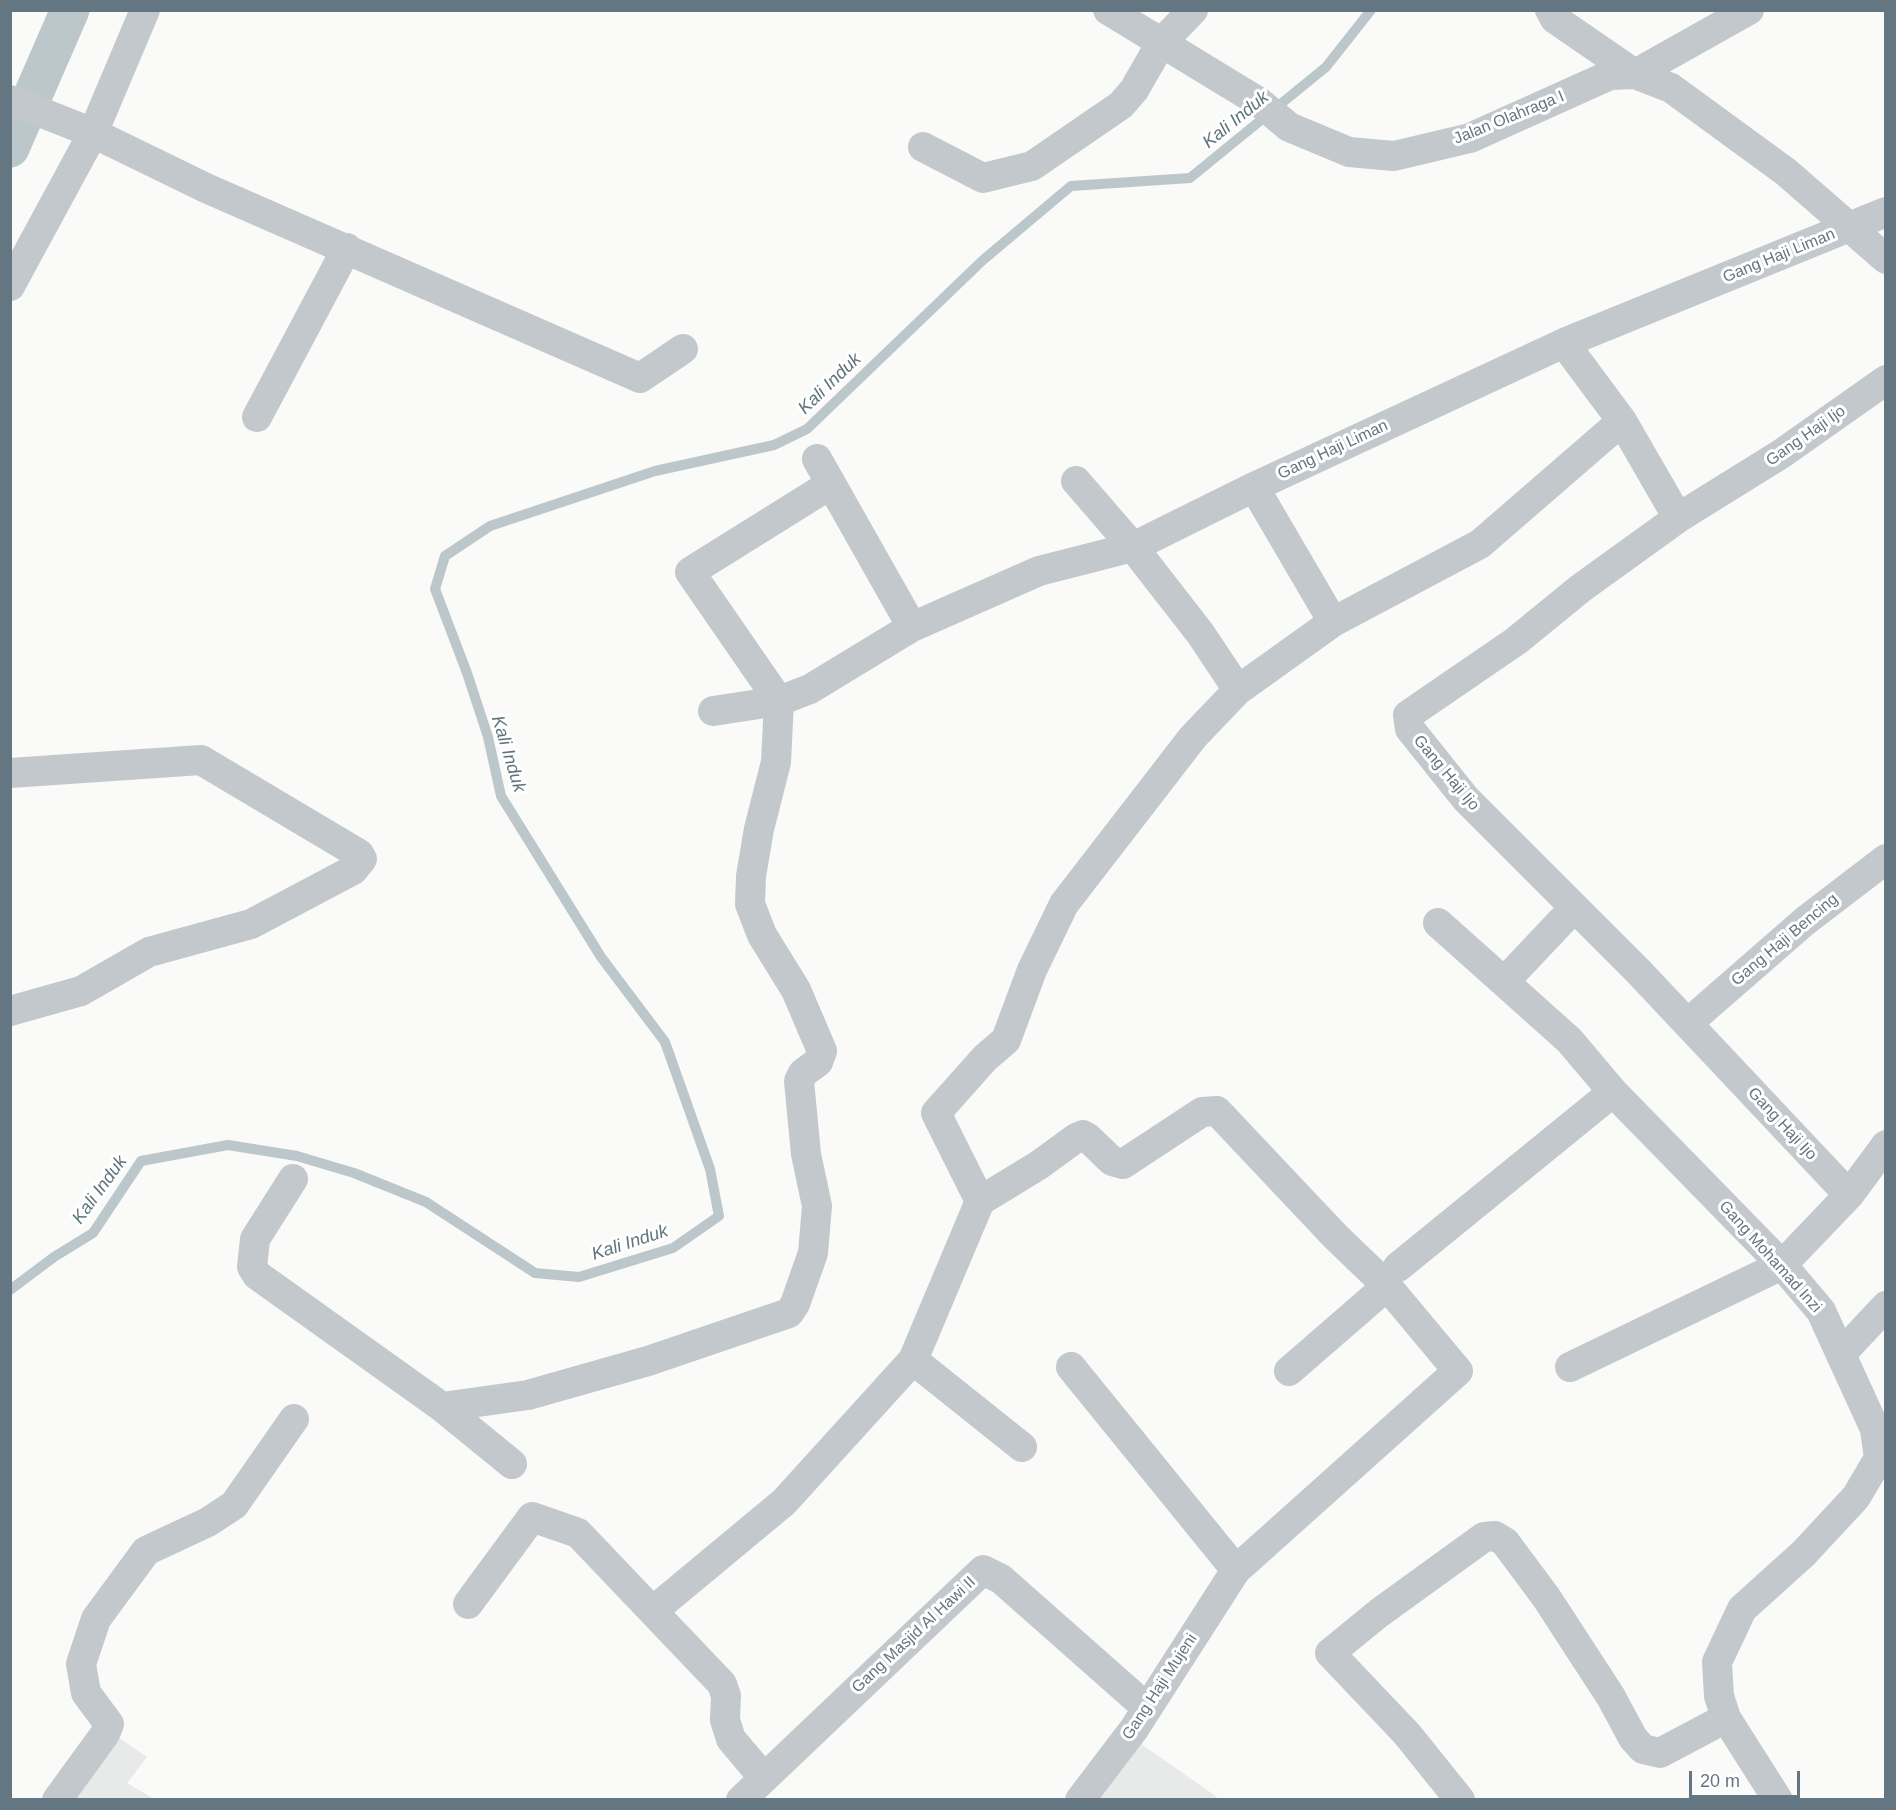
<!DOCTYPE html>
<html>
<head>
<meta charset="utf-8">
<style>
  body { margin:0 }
  #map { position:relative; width:1896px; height:1810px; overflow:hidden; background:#fafaf8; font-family:Helvetica,sans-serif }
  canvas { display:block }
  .frame { position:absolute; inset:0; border:12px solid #657683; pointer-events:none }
  .scale { position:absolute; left:1689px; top:1771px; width:111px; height:27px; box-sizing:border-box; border:3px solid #657683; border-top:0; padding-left:8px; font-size:18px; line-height:21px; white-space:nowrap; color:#657683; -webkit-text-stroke:4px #fff; paint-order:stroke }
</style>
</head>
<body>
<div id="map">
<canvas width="1896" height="1810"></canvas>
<div class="frame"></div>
<div class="scale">20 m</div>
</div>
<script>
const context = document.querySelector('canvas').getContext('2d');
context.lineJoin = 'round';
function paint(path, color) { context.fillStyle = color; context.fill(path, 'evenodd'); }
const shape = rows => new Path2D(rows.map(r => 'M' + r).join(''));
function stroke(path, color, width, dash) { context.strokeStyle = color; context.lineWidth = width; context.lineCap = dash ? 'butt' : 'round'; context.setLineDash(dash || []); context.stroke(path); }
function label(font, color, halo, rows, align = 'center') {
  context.font = font + ' Helvetica,sans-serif'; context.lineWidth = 6; context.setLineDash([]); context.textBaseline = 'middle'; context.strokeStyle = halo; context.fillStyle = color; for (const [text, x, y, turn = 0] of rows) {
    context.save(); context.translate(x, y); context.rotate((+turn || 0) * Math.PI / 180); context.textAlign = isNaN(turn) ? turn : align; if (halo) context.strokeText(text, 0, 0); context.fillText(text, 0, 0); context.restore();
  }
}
const built = shape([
  [96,1722,147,1757,127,1783,154,1799,41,1800],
  [1134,1739,1217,1797,1215,1800,1092,1800]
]);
const stream = shape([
  [10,1290,54,1257,93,1233,141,1161,228,1145,297,1156,354,1173,426,1202,535,1273,579,1277,673,1248,719,1216,710,1169,665,1042,601,957,501,796,488,737,467,673,435,589,445,556,490,526,655,471,774,445,807,429,983,260,1071,186,1190,178,1326,67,1371,10]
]);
const canal = shape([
  [10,148,70,10]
]);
const minor = shape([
  [1108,10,1259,102,1289,127,1349,152,1394,156,1470,138,1610,75,1635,74,1671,88,1786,172,1886,259],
  [1550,10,1555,19,1635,74,1749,10],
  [10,100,93,133,206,188,640,378,683,349],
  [923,147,983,178,1032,166,1121,105,1134,90,1161,43,1193,10],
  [10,286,93,133,145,10],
  [1564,343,1622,421,1678,518],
  [257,417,347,248],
  [817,459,912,627],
  [1076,481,1133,547,1200,633,1238,690,1333,622,1480,544,1622,421],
  [1254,487,1333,622],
  [713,711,779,701,810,689,912,627,1039,571,1133,547,1254,487,1564,343,1886,212],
  [10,773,201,760,359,854,362,859,353,870,251,924,149,952,81,991,10,1011],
  [1438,923,1569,1040,1613,1092,1782,1265,1821,1311,1875,1429,1879,1458,1856,1497,1804,1553,1742,1609,1717,1662,1719,1696,1726,1718,1778,1800],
  [1504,982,1573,909],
  [1688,1023,1805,921,1886,859],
  [293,1179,255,1239,252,1267,257,1275,442,1407,512,1464],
  [1849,1195,1639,972,1466,799,1410,729,1408,715,1516,641,1581,588,1678,518,1781,454,1886,380],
  [980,1201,1039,1165,1076,1138,1083,1135,1088,1138,1112,1161,1123,1164,1202,1112,1217,1111,1335,1236,1387,1286,1458,1371,1236,1570,1134,1729,1080,1800],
  [1398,1267,1613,1092],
  [1842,1353,1886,1306],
  [913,1360,1022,1447],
  [1071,1367,1236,1570],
  [1570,1367,1782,1265,1849,1195,1886,1145],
  [1289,1371,1387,1286],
  [442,1407,528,1395,648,1361,789,1313,795,1304,813,1253,817,1206,806,1154,799,1081,803,1073,818,1062,822,1051,796,990,762,935,750,904,751,876,759,829,776,762,779,701,690,572,831,484],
  [468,1604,532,1517,578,1533,722,1684,726,1696,725,1720,731,1739,763,1777],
  [654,1610,784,1502,913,1360,980,1201,936,1113,985,1058,1006,1040,1032,970,1064,904,1193,737,1238,690],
  [57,1800,105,1734,109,1724,86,1693,81,1664,96,1619,146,1551,208,1522,234,1505,294,1419],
  [741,1800,983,1570,1001,1579,1147,1708],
  [1460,1800,1407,1734,1330,1653,1379,1613,1484,1537,1495,1536,1505,1542,1546,1597,1611,1697,1633,1738,1643,1749,1660,1753,1726,1718]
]);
const streetNames = [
  ["Jalan Olahraga I",1509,118,-22],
  ["Gang Haji Liman",1779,256,-22],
  ["Gang Haji Ijo",1806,436,-35],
  ["Gang Haji Liman",1333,450,-25],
  ["Gang Haji Ijo",1446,773,50],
  ["Gang Haji Bencing",1785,940,-40],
  ["Gang Haji Ijo",1782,1124,47],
  ["Gang Mohamad Inzi",1770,1257,48],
  ["Gang Masjid Al Hawi II",914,1635,-43],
  ["Gang Haji Mujeni",1160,1687,-57]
];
const waterNames = [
  ["Kali Induk",1236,120,-39],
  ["Kali Induk",830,384,-44],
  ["Kali Induk",508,754,73],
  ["Kali Induk",100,1190,-54],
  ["Kali Induk",630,1243,-18]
];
paint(built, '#e8e9e9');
stroke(stream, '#bbc7cb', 10);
stroke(canal, '#bbc7cb', 39);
stroke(minor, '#c3c8cc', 30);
label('16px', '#657683', '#fff', streetNames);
label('italic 18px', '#60757c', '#fff', waterNames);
</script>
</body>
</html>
